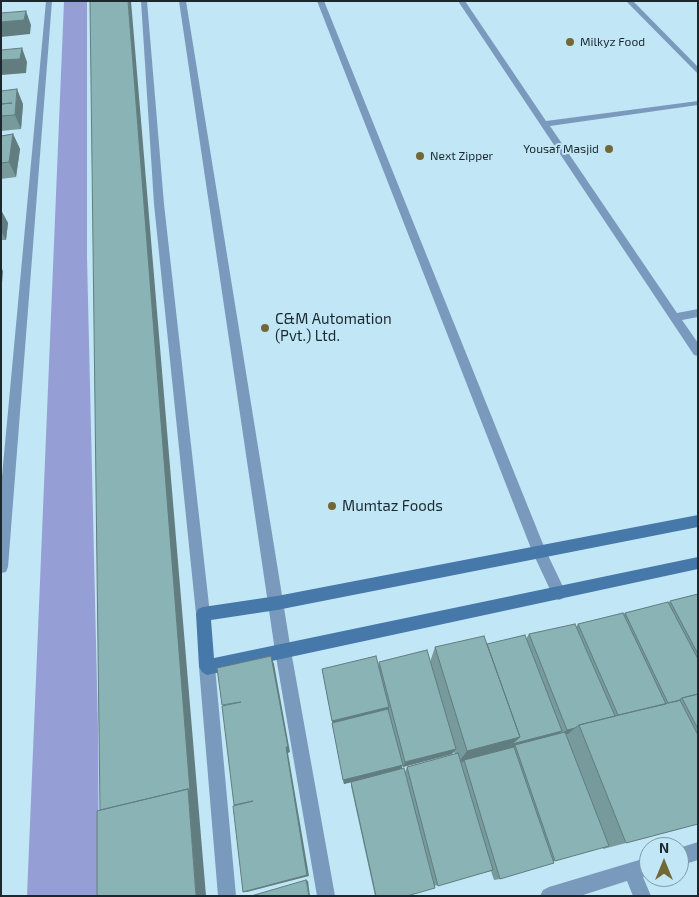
<!DOCTYPE html>
<html>
<head>
<meta charset="utf-8">
<style>
  body { margin:0 }
  #map { position:relative; width:699px; height:897px; overflow:hidden; background:#c1e6f6; font-family:"Exo 2",sans-serif }
  canvas { display:block }
  .frame { position:absolute; inset:0; border:2px solid #1b292f; pointer-events:none }
  .north { position:absolute; left:639px; top:837px; width:50px; height:50px; box-sizing:border-box; background:#c1e6f6; border:1px solid #7f9aa6; border-radius:50%; rotate:0deg; font-size:14px; font-weight:700; line-height:20px; text-align:center; color:#1b292f }
  .north::after { content:''; display:block; margin:auto; width:18px; height:22px; background:#736835; clip-path:polygon(50% 0,100% 100%,50% 72%,0 100%) }
</style>
</head>
<body>
<div id="map">
<canvas width="699" height="897"></canvas>
<div class="frame"></div>
<div class="north">N</div>
</div>
<script>
const context = document.querySelector('canvas').getContext('2d');
context.lineJoin = 'round';
function paint(path, color) { context.fillStyle = color; context.fill(path, 'evenodd'); }
const shape = rows => new Path2D(rows.map(r => 'M' + r).join(''));
function stroke(path, color, width, dash) { context.strokeStyle = color; context.lineWidth = width; context.lineCap = dash ? 'butt' : 'round'; context.setLineDash(dash || []); context.stroke(path); }
function label(font, color, halo, rows, align = 'center') {
  context.font = font + ' "Exo 2",sans-serif'; context.lineWidth = 4; context.setLineDash([]); context.textBaseline = 'middle'; context.strokeStyle = halo; context.fillStyle = color; for (const [text, x, y, turn = 0] of rows) {
    context.save(); context.translate(x, y); context.rotate((+turn || 0) * Math.PI / 180); context.textAlign = isNaN(turn) ? turn : align; if (halo) context.strokeText(text, 0, 0); context.fillText(text, 0, 0); context.restore();
  }
}
const water = shape([
  [64,1,87,1,87,257,98,729,99,896,27,896]
]);
const street = shape([
  [46,1,52,1,8,567,6,572,1,573,1,487,46,1],
  [141,1,147,1,164,204,210,614,208,619,203,621,198,619,196,614,154,204,141,1],
  [179,1,186,1,291,651,335,896,317,896,275,651,179,1],
  [317,1,324,1,545,549,566,593,564,598,559,600,554,598,532,551,317,1],
  [458,1,465,1,546,121,698,101,698,105,550,126,677,313,698,309,698,317,682,320,698,343,698,356,694,355,458,1],
  [626,1,633,1,698,67,698,74,626,1],
  [207,659,212,662,215,667,236,896,218,896,199,667,202,662,207,659],
  [698,842,698,860,679,866,679,848,698,842],
  [649,857,649,875,643,877,651,896,633,896,627,881,580,896,540,896,543,890,549,887,649,857]
]);
const secondary = shape([
  [698,515,698,527,277,610,211,620,214,658,698,557,698,569,207,675,202,672,199,667,196,614,198,609,203,607,277,596,698,515]
]);
const wall = shape([
  [1,91,23,104,21,129,1,131],
  [13,134,20,149,16,177,1,179,1,136],
  [1,210,8,223,6,240,1,240],
  [698,594,698,824,626,843,603,849,603,847,554,861,500,879,494,880,491,871,434,886,405,772,407,767,455,754,454,752,452,754,403,767,403,765,401,769,407,896,375,896,351,786,351,782,344,784,322,669,378,667,379,662,430,662,435,647,487,644,526,639,529,634,576,627,578,624,623,614,625,613,668,603,670,601]
]);
const shadedWall = shape([
  [128,1,131,1,206,896,196,896],
  [26,11,31,25,30,34,1,37,1,22],
  [22,48,27,62,26,73,1,75,1,60],
  [17,89,23,104,21,129,15,115],
  [13,134,20,149,16,177,9,162],
  [1,210,8,223,6,240,1,231],
  [1,267,3,271,1,295],
  [271,656,274,664,290,752,288,753,309,876,247,892,243,892],
  [389,707,387,714,333,727,332,721],
  [575,728,568,734,559,736,567,730],
  [562,731,554,737,515,745,513,748,506,750,512,744],
  [520,737,506,750,458,763,467,751],
  [456,749,452,754,403,767,405,762],
  [403,765,401,770,344,784,343,780],
  [306,880,308,881,310,896,309,896]
]);
const building = shape([
  [90,1,128,1,190,791,188,789,100,810,90,1],
  [26,11,24,20,1,22,1,13,26,11],
  [22,48,20,59,1,60,1,50,22,48],
  [17,89,15,115,1,116,1,104,12,103,1,104,1,91,17,89],
  [13,134,9,162,1,163,1,136,13,134],
  [698,594,698,654,670,601,698,594],
  [668,602,698,659,698,694,682,698,678,701,668,703,625,613,668,602],
  [623,613,666,704,618,715,578,624,623,613],
  [575,624,615,716,579,725,575,728,567,730,529,634,575,624],
  [525,635,562,731,512,744,520,737,487,644,525,635],
  [484,636,520,737,467,751,435,647,484,636],
  [427,650,456,749,405,762,379,662,427,650],
  [271,656,288,747,286,747,307,875,243,892,233,806,253,801,234,805,222,706,241,702,222,705,217,668,271,656],
  [376,656,389,707,332,721,322,669,376,656],
  [698,694,698,729,682,698,698,694],
  [680,700,698,735,698,824,626,843,579,725,680,700],
  [388,709,403,765,343,780,332,723,388,709],
  [565,732,609,846,555,861,515,745,565,732],
  [514,747,554,863,500,879,464,760,514,747],
  [458,753,493,870,438,886,407,767,458,753],
  [404,768,435,888,407,896,376,896,351,782,404,768],
  [188,789,196,896,97,896,97,811,188,789],
  [306,880,309,896,251,896,306,880]
]);
const markers = [
  [570,42,5,"#736835"],
  [609,149,5,"#736835"],
  [420,156,5,"#736835"],
  [265,328,5,"#736835"],
  [332,506,5,"#736835"]
];
const farPoinames = [
  ["Milkyz Food",580,42],
  ["Yousaf Masjid",599,149,"right"],
  ["Next Zipper",430,156]
];
const poiNames = [
  ["C&M Automation",275,319],
  ["(Pvt.) Ltd.",275,336],
  ["Mumtaz Foods",342,506]
];
paint(water, '#959fd5');
paint(street, '#7a9abd');
paint(secondary, '#4778aa');
paint(wall, '#779a9c');
paint(shadedWall, '#617d7f');
paint(building, '#8ab3b5');
stroke(building, '#617d7f', 1);
for (const [x, y, r, color] of markers) { const dot = new Path2D(); dot.arc(x, y, r, 0, 2 * Math.PI); context.fillStyle = color; context.fill(dot); stroke(dot, '#c1e6f6', 2); }
label('12px', '#1b292f', '#c1e6f6', farPoinames, 'left');
label('15px', '#1b292f', '#c1e6f6', poiNames, 'left');
</script>
</body>
</html>
